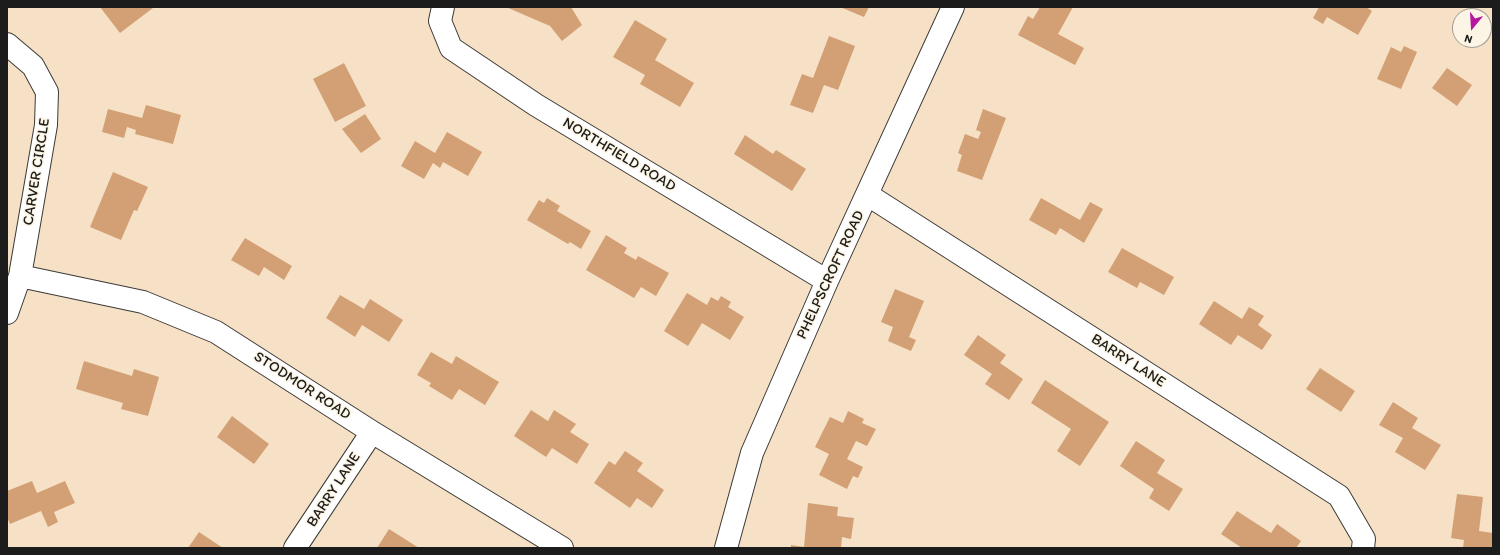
<!DOCTYPE html>
<html>
<head>
<meta charset="utf-8">
<style>
  body { margin:0 }
  #map { position:relative; width:1500px; height:555px; overflow:hidden; background:#f6e1c7; font-family:Itim,sans-serif }
  canvas { display:block }
  .frame { position:absolute; inset:0; border:8px solid #1c1c1c; pointer-events:none }
  .north { position:absolute; left:1452px; top:8px; width:40px; height:40px; box-sizing:border-box; background:#fcf5e5; border:1px solid #a29e95; border-radius:50%; rotate:198deg; font-size:11px; font-weight:700; line-height:16px; text-align:center; color:#1c1c1c }
  .north::after { content:''; display:block; margin:auto; width:14px; height:18px; background:#b5179e; clip-path:polygon(50% 0,100% 100%,50% 72%,0 100%) }
</style>
</head>
<body>
<div id="map">
<canvas width="1500" height="555"></canvas>
<div class="frame"></div>
<div class="north">N</div>
</div>
<script>
const context = document.querySelector('canvas').getContext('2d');
context.lineJoin = 'round';
function paint(path, color) { context.fillStyle = color; context.fill(path, 'evenodd'); }
const shape = rows => new Path2D(rows.map(r => 'M' + r).join(''));
function stroke(path, color, width, dash) { context.strokeStyle = color; context.lineWidth = width; context.lineCap = dash ? 'butt' : 'round'; context.setLineDash(dash || []); context.stroke(path); }
function label(font, color, halo, rows, align = 'center') {
  context.font = font + ' Itim,sans-serif'; context.lineWidth = 3; context.setLineDash([]); context.textBaseline = 'middle'; context.strokeStyle = halo; context.fillStyle = color; for (const [text, x, y, turn = 0] of rows) {
    context.save(); context.translate(x, y); context.rotate((+turn || 0) * Math.PI / 180); context.textAlign = isNaN(turn) ? turn : align; if (halo) context.strokeText(text, 0, 0); context.fillText(text, 0, 0); context.restore();
  }
}
const building = shape([
  [100,7,152,7,153,8,120,33],
  [506,7,571,7,582,25,562,41,550,26],
  [840,7,869,7,864,17],
  [1040,7,1073,7,1058,34,1084,48,1075,65,1018,35,1028,16,1033,19],
  [1319,7,1366,7,1372,11,1358,35,1327,17,1323,24,1313,18],
  [635,20,667,39,655,60,694,83,680,107,640,84,645,75,613,57],
  [829,36,855,46,838,90,824,85,813,113,790,105,802,74,813,78],
  [1404,46,1417,52,1401,89,1377,79,1391,47,1401,52],
  [344,63,366,106,335,122,313,79],
  [1447,68,1472,85,1457,106,1432,88],
  [146,105,181,115,173,144,135,134,136,130,127,127,124,138,102,132,108,109,142,118],
  [983,109,1006,118,982,180,957,171,962,155,958,153,965,134,978,139,981,132,976,130],
  [365,114,381,139,361,153,342,129],
  [447,132,482,152,468,176,443,162,440,168,433,163,424,179,401,166,415,141,435,153],
  [745,135,773,154,776,150,806,169,792,191,734,154],
  [113,172,148,187,137,211,134,210,121,240,90,227],
  [547,198,560,206,557,211,591,231,581,249,570,242,568,244,527,220,539,200,544,203],
  [1041,198,1080,220,1090,202,1103,209,1084,243,1060,228,1056,235,1029,220],
  [606,235,627,248,624,253,636,260,638,256,669,273,656,296,641,287,634,298,586,270],
  [245,238,292,266,284,280,264,267,259,276,231,260],
  [1122,248,1174,277,1164,295,1140,282,1137,288,1108,272],
  [895,289,924,301,909,337,916,340,911,351,888,341,893,327,881,322],
  [687,293,707,305,711,297,718,301,721,296,731,302,728,307,744,317,730,340,702,323,688,346,664,331],
  [340,295,364,309,370,299,403,320,389,342,362,325,355,337,326,318],
  [1214,301,1242,319,1249,307,1264,316,1258,325,1272,335,1262,350,1238,335,1231,345,1199,324],
  [978,335,1006,355,1000,363,1023,379,1009,400,985,384,992,374,964,355],
  [431,352,452,364,456,356,499,382,485,405,459,389,452,400,429,386,431,383,417,375],
  [84,361,132,376,134,369,159,377,148,416,121,409,123,403,76,389],
  [1320,368,1355,391,1341,412,1306,389],
  [1045,380,1109,422,1080,466,1057,451,1071,429,1031,403],
  [1393,402,1418,418,1412,428,1441,445,1425,470,1395,452,1403,438,1379,425],
  [531,410,548,421,554,410,576,424,570,432,589,444,577,464,552,448,546,457,514,436],
  [848,411,864,419,862,423,876,429,867,446,856,441,847,459,863,467,858,478,853,476,847,489,819,475,829,454,815,447,830,417,843,423],
  [232,416,269,444,254,464,217,437],
  [1136,441,1165,460,1157,473,1183,489,1169,511,1149,498,1154,489,1120,466],
  [625,451,643,463,637,471,664,490,652,508,637,498,630,508,594,483,609,461,615,465],
  [32,481,37,493,65,481,75,503,54,512,58,522,48,527,41,511,10,524,7,517,7,491],
  [1457,494,1483,497,1479,531,1493,533,1493,548,1463,548,1464,540,1451,538],
  [808,503,838,507,837,516,854,518,851,539,842,537,841,548,791,548,791,545,804,547],
  [1237,511,1271,533,1277,524,1301,541,1296,548,1242,548,1221,534],
  [389,529,419,548,377,548],
  [199,532,223,548,188,548]
]);
const minor = shape([
  [443,7,440,21,451,48,536,105,827,281],
  [7,44,33,66,47,92,46,125,20,276,7,313],
  [868,195,1339,496,1364,539,1363,548],
  [20,276,143,302,216,332,372,432,562,548],
  [295,548,372,432],
  [726,548,752,453,827,281,953,7]
]);
const streetNames = [
  ["NORTHFIELD ROAD",619,155,31],
  ["CARVER CIRCLE",37,172,-81],
  ["PHELPSCROFT ROAD",831,275,-65],
  ["BARRY LANE",1128,361,33],
  ["STODMOR ROAD",302,386,33],
  ["BARRY LANE",334,490,-57]
];
paint(building, '#d2a074');
stroke(minor, '#3d3a36', 24);
stroke(minor, '#fff', 22);
label('15px', '#1c1c1c', '#fcf5e5', streetNames);
</script>
</body>
</html>
